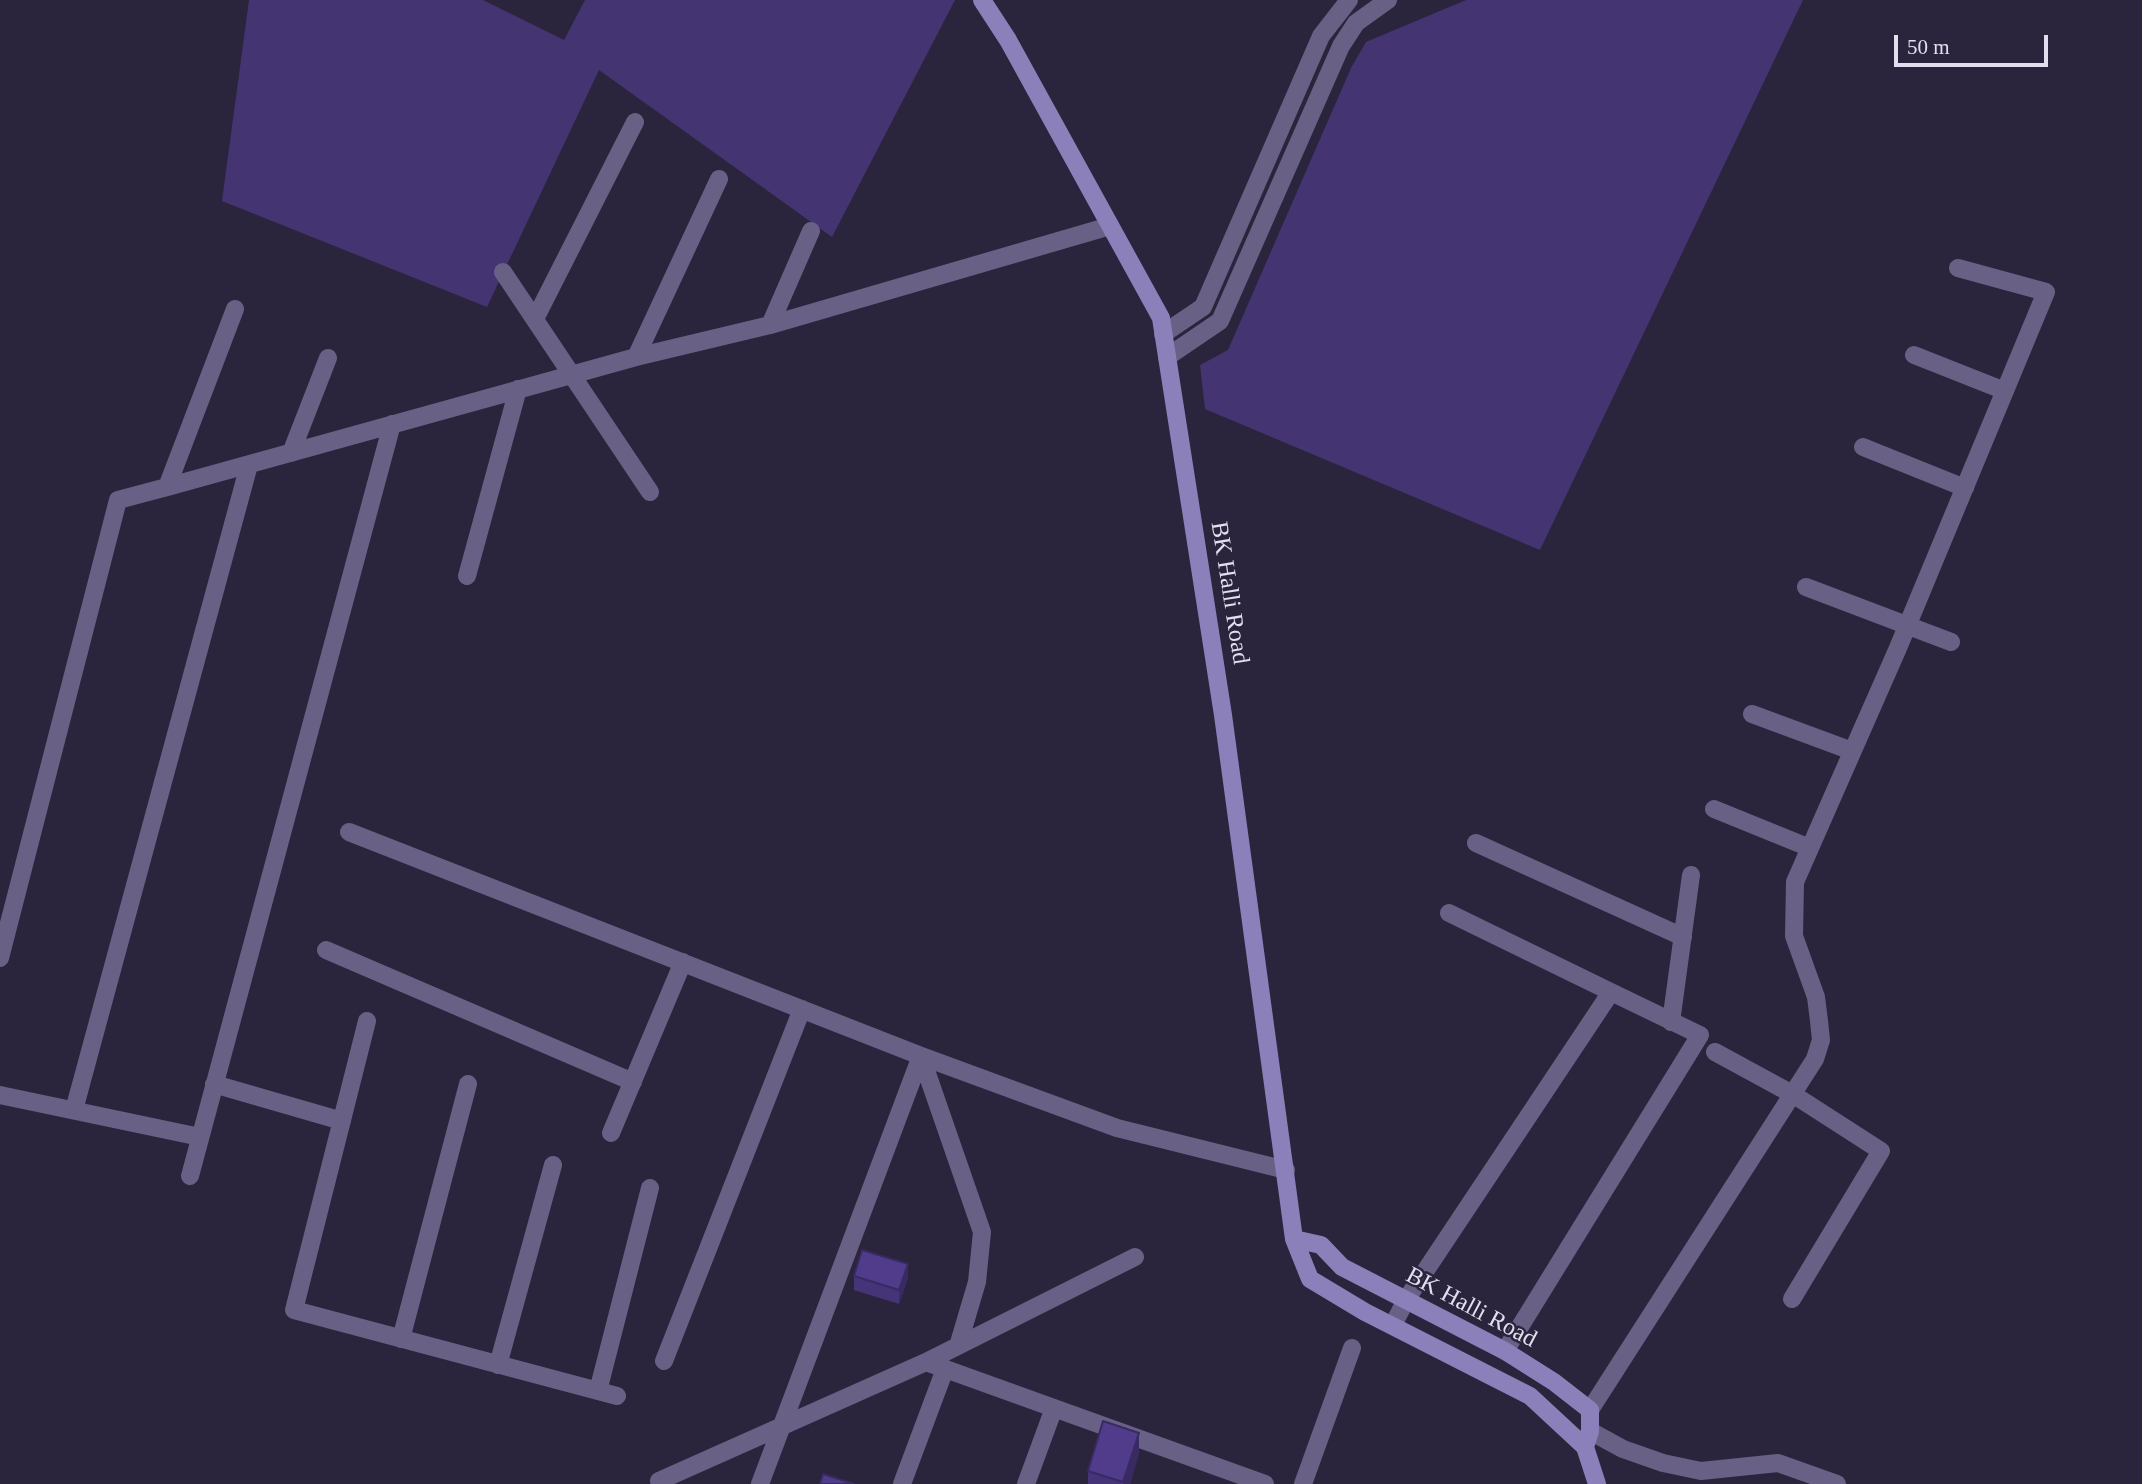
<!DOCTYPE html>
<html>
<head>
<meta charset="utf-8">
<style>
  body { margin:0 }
  #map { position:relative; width:2142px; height:1484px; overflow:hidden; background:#2a253c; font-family:"Times New Roman",serif }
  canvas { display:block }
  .scale { position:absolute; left:1894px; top:35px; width:154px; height:32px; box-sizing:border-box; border:4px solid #e1dfef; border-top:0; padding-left:9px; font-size:21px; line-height:24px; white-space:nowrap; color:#e1dfef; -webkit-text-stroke:5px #2a253c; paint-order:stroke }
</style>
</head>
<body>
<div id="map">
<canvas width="2142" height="1484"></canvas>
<div class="scale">50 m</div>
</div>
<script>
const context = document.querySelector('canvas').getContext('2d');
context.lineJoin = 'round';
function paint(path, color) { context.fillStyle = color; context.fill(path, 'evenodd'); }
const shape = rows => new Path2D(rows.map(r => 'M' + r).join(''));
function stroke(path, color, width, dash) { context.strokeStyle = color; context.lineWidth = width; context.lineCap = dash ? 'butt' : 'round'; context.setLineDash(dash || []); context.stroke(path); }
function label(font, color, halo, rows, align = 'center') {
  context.font = font + ' "Times New Roman",serif'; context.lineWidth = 5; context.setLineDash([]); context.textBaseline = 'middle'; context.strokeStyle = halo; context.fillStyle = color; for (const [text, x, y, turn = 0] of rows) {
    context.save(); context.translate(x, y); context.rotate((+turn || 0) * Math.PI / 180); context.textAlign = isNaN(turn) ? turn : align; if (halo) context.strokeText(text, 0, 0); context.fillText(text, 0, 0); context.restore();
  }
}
const green = shape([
  [249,0,483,0,564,40,585,0,955,0,832,237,599,70,487,307,222,201],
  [1466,0,1803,0,1540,550,1205,409,1200,365,1228,350,1351,68,1366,42]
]);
const minor = shape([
  [503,272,650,492],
  [535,319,635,122],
  [770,325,811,231],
  [1163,334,1203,307,1321,36,1349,0],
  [1914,355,2005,391],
  [636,357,719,179],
  [1167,357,1220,321,1341,46,1356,23,1388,0],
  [1863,447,1965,488],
  [291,453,328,358],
  [167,487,636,357,770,325,1110,226],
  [467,576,518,389],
  [1806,587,1951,642],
  [1752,714,1852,751],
  [1714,809,1810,848],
  [349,832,921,1056,1117,1128,1286,1170],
  [1476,843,1683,937],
  [326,950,633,1082],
  [0,958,118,500,167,487,235,309],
  [367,1021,294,1310,617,1396],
  [1671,1022,1691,875],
  [1715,1052,1794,1095,1881,1151,1792,1299],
  [921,1056,982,1232,977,1282,958,1346],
  [214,1084,342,1121],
  [0,1095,200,1137],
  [74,1110,249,465],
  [611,1133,683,962],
  [190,1176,392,424],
  [1393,1325,1406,1300,1611,992,1449,913],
  [401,1339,468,1084],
  [1505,1351,1700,1035,1611,992],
  [664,1361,802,1009],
  [926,1362,1265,1484],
  [498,1365,553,1165],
  [598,1391,650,1188],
  [1590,1410,1815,1059,1821,1040,1819,1021,1816,997,1794,936,1795,882,1898,648,2046,292,1958,268],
  [1590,1431,1623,1449,1663,1463,1701,1471,1778,1463,1837,1484],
  [659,1481,926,1362,1135,1257],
  [760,1484,921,1056],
  [902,1484,945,1369],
  [1026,1484,1054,1408],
  [1303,1484,1352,1348]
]);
const secondary = shape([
  [982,0,1008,40,1161,318,1223,715,1294,1239,1310,1279,1365,1312,1530,1396,1585,1447,1597,1484],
  [1294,1239,1321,1245,1342,1267,1505,1351,1554,1382,1590,1410,1590,1431,1585,1447]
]);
const wall = shape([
  [854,1276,908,1278,899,1304,854,1290],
  [1139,1453,1130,1484,1088,1484,1088,1471]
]);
const shadedWall = shape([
  [908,1264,908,1278,899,1304,899,1290],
  [1139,1433,1139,1453,1130,1484,1123,1484]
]);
const building = shape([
  [862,1250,908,1264,899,1290,854,1276,862,1250],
  [1103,1421,1139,1433,1123,1482,1088,1471,1103,1421],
  [823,1474,854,1484,820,1484,823,1474]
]);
const streetNames = [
  ["BK Halli Road",1229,593,81],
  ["BK Halli Road",1471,1308,28]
];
paint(green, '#443472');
stroke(minor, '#686185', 18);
stroke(secondary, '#8b80ba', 18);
paint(wall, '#463478');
paint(shadedWall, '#392a61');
paint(building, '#513c8b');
stroke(building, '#392a61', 2);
label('24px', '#e1dfef', '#2a253c', streetNames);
</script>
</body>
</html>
